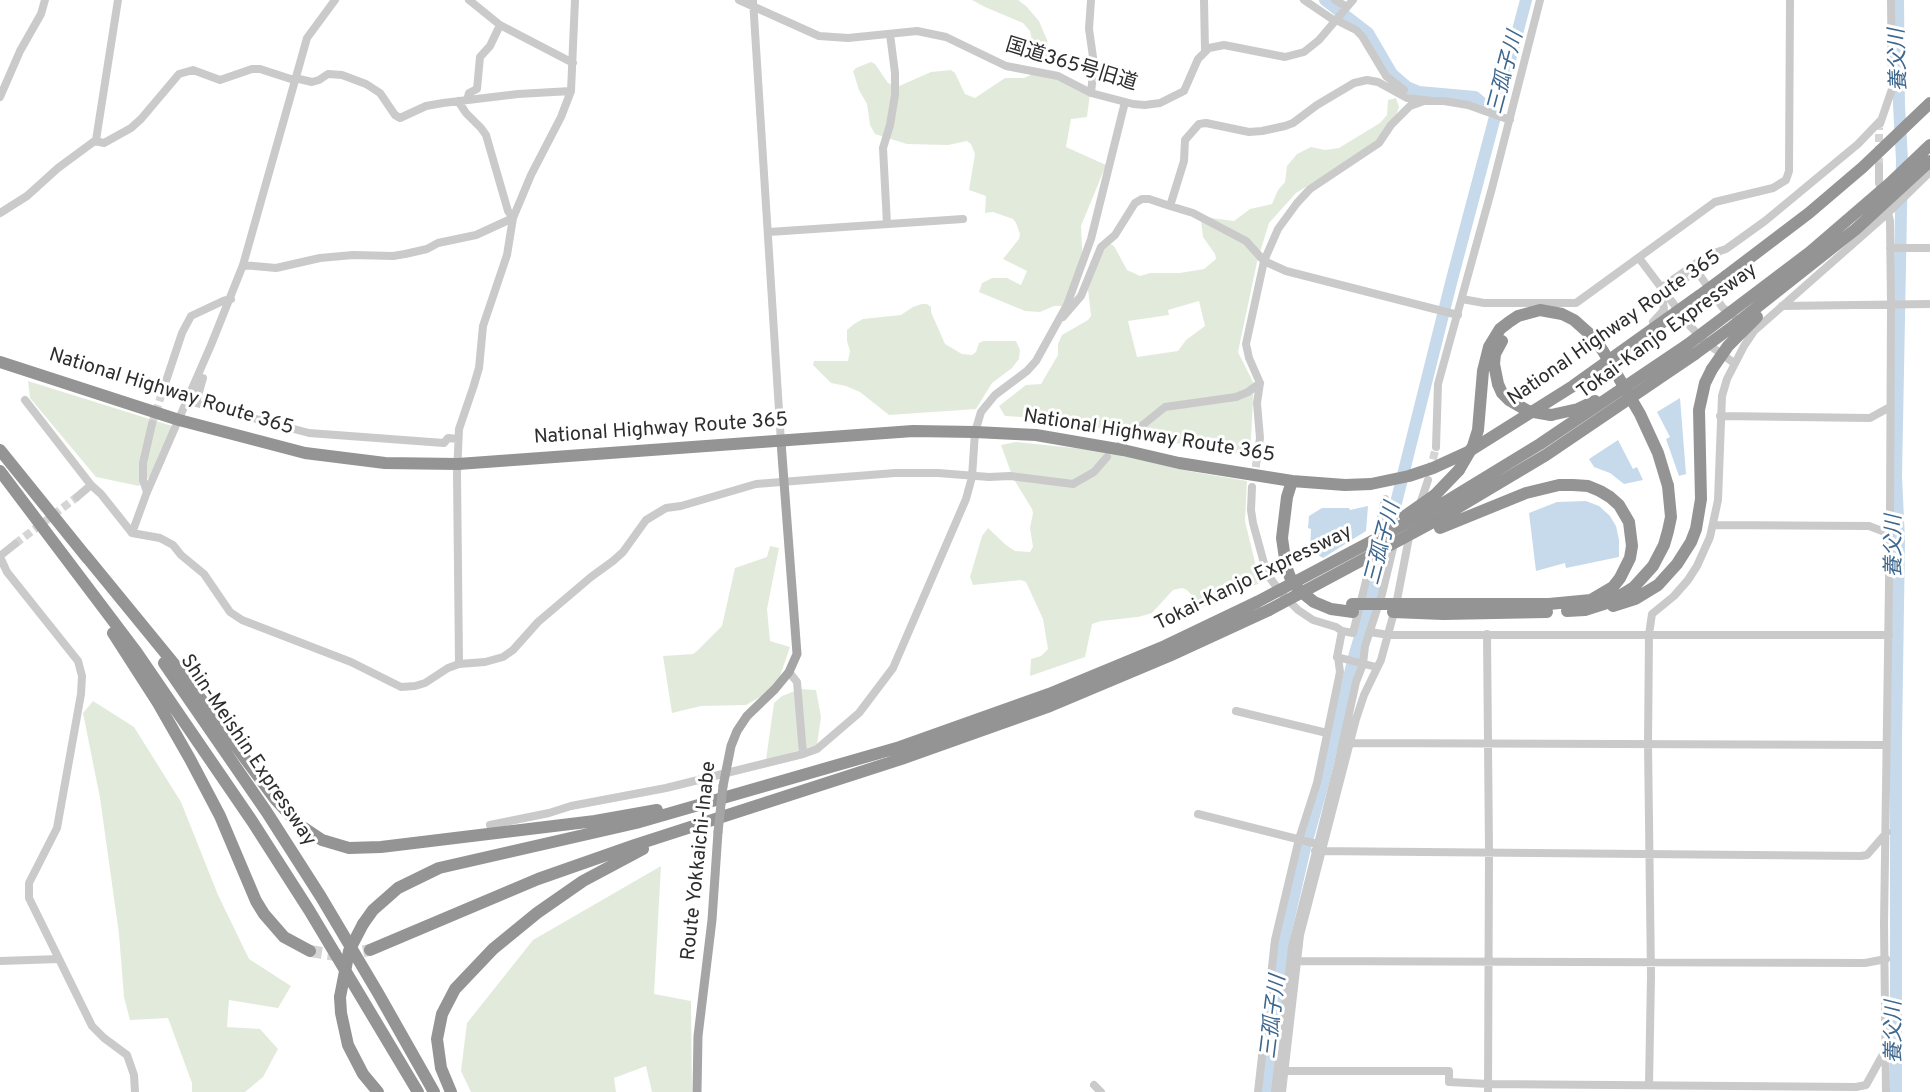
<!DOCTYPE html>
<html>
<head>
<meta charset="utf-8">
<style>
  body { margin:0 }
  canvas { display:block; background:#fff }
</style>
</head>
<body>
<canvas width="1930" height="1092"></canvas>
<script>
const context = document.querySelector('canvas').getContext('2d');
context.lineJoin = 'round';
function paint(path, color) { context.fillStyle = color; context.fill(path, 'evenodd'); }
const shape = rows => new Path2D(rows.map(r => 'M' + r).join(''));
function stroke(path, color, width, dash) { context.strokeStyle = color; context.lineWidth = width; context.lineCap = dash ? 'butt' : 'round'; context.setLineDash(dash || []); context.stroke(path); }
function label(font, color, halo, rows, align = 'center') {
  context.font = font + ' Overpass,"Noto Sans JP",sans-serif'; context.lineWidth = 6; context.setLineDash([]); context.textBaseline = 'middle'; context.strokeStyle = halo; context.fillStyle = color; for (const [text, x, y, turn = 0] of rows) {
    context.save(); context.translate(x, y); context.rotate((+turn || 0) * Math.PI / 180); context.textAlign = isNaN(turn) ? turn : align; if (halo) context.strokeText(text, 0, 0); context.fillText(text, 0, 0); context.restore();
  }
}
const green = shape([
  [972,0,1018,0,1026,6,1039,21,1047,40,1049,59,1046,61,1026,59,1032,41,1030,31,1023,23,985,7],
  [871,62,875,64,888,83,897,87,931,72,951,70,955,73,965,94,975,98,1005,78,1024,78,1031,75,1063,78,1090,93,1087,117,1071,119,1066,147,1106,165,1081,226,1083,266,1078,286,1073,295,1063,306,1054,306,1040,312,1025,311,979,292,982,283,992,278,1007,278,1021,285,1027,271,1003,259,1019,239,1020,234,1016,223,1013,219,993,212,985,213,986,196,969,190,975,154,971,144,967,141,948,145,907,144,875,134,870,125,867,104,859,90,853,71,856,68],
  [1396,98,1399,107,1396,116,1391,125,1369,148,1296,193,1269,223,1257,262,1238,352,1254,384,1250,455,1119,434,1071,420,1005,416,999,406,1026,385,1041,384,1058,355,1058,344,1062,335,1088,320,1091,316,1088,289,1098,253,1110,244,1114,246,1127,270,1140,276,1150,273,1180,273,1204,269,1216,259,1215,254,1203,237,1201,221,1204,217,1234,221,1250,209,1272,204,1278,190,1285,182,1287,166,1297,154,1311,147,1325,150,1339,148,1380,123,1387,115,1388,100],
  [1199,301,1205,326,1186,340,1178,351,1137,357,1128,321,1169,315,1168,310],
  [922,304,927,304,931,307,931,312,945,344,962,354,972,355,976,352,979,343,983,341,1016,341,1020,350,1019,359,1012,368,992,383,976,409,889,415,860,392,846,386,831,383,813,365,814,361,848,361,850,351,847,341,847,330,854,324,863,319,901,315,913,307],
  [28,381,172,426,156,471,139,486,96,477,30,398],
  [1016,442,1103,451,1188,471,1247,481,1245,521,1260,583,1202,607,1187,590,1182,588,1173,590,1152,613,1138,617,1101,621,1092,624,1085,657,1030,676,1031,659,1041,656,1048,649,1043,619,1026,582,1021,580,973,585,970,577,982,536,988,528,1006,545,1015,551,1030,552,1033,547,1030,528,1033,513,1032,509,1013,478,1001,445],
  [770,546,779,548,767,609,770,641,790,647,778,682,767,693,746,705,701,706,672,713,663,656,693,654,697,651,722,626,735,568,767,557],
  [800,689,816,690,821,717,817,745,766,760,774,703,782,696],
  [93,701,134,727,181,802,218,895,249,959,291,986,278,1008,229,1000,227,1027,260,1029,278,1049,263,1077,245,1092,192,1092,192,1083,168,1018,130,1020,124,997,119,934,100,798,83,713],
  [661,866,654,994,691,1001,692,1092,652,1092,646,1066,614,1078,616,1092,471,1092,461,1071,467,1023,533,940]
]);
const water = shape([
  [1680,398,1686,474,1679,476,1666,439,1670,437,1657,412],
  [1618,440,1633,469,1637,467,1643,480,1624,484,1610,473,1594,467,1589,459],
  [1586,501,1599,506,1610,516,1616,526,1619,540,1619,557,1566,568,1565,563,1536,571,1529,513,1557,502],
  [1368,506,1366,531,1323,558,1310,550,1311,529,1308,528,1309,516,1322,508,1349,508,1350,510]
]);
const river = shape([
  [1325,0,1368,33,1392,74,1407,87,1419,92,1475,97,1489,109,1497,113],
  [1266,1092,1285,935,1305,848,1322,787,1354,657,1378,575,1452,279,1526,0],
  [1896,1092,1896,738,1899,540,1896,476,1902,160,1899,105,1898,0]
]);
const minorTunnel = shape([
  [1879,166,1879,128],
  [152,424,162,393],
  [1115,450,1134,432],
  [1430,471,1436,447],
  [1254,479,1258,452],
  [15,544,77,497]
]);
const highwayTunnel = shape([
  [310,951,342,956,370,950]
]);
const minor = shape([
  [469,0,500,25,573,63],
  [739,0,819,36,848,38,917,31,946,37,1006,66,1058,76,1091,93,1133,104,1145,105,1160,103,1184,91,1198,59,1209,48,1224,45,1285,57,1304,52,1319,40,1353,0],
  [753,0,781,442],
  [1204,0,1205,50],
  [1304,0,1335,21],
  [1335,0,1347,7],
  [1336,20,1356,30,1362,36,1386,76,1404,90],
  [1091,93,1094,64,1089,29,1091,0],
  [0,97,20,51,41,14,45,0],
  [467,100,469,93,477,89,480,57,490,46,500,25],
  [458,101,466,113,481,128,486,135,508,211,513,218],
  [1880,124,1892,89,1891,0],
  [95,141,104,143,131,128,141,119,179,74,193,70,220,80,252,69,260,69,294,80,299,79,312,82,319,80,328,74,342,75,366,84,380,93,395,115,400,118,426,106,443,103,518,94,571,91],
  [1879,166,1879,183,1882,192],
  [1170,206,1193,213,1246,241,1264,261,1278,229,1297,203,1310,189,1379,143,1391,125,1410,106,1424,101,1444,101,1468,105,1510,120],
  [0,213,27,196,58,168,96,140,118,0],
  [887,224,883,148,890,125,895,95,895,73,890,34],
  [769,232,963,219],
  [1890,248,1930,248],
  [1717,255,1696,270,1723,308,1733,315],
  [1639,258,1691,327,1705,342,1734,363],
  [243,265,276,268,320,258,353,255,393,256,405,254,427,249,438,243,476,235,513,218],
  [1671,282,1681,282,1696,270],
  [1661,288,1708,255,1726,249,1765,221,1858,144,1880,121],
  [1462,299,1484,303,1576,303,1715,202,1773,188,1786,180,1789,171,1790,0],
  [1782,306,1930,304],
  [1063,317,1081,296,1101,247,1115,235,1135,203,1142,199,1149,199,1170,206,1184,161,1185,140,1199,124,1206,123,1249,132,1262,131,1285,126,1293,123,1317,105,1354,83,1367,80,1378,82,1407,98,1433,101],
  [1653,322,1664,310,1662,294],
  [203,378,196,403,309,433,444,443,448,438,458,439],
  [162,393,182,333,191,316,223,301,231,299],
  [25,400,91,485,101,494,132,533,160,538,173,545,181,555,204,574,230,612,242,620,351,662,401,687,415,686,425,683,448,668,459,664,485,662,503,657,513,650,538,622,591,577,613,561,623,552,646,520,666,508,681,506,756,484,895,473,938,473,989,477,1010,476,1073,484,1094,472,1107,457],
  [1720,416,1870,418,1890,407],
  [1134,432,1165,407,1236,397,1248,392,1260,383],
  [1436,447,1438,384,1492,188,1540,0],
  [1258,452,1260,438,1257,403,1260,383,1249,358,1246,344,1264,261,1286,271,1458,315],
  [1252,487,1251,510,1253,523,1267,574,1282,594,1298,610,1313,620,1336,627,1342,631,1337,657,1376,667],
  [147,492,143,480,143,463,152,424],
  [77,497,91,485],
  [1419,507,1428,480],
  [1714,525,1869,526,1890,534],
  [132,533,147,492,211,345,243,265,307,38,335,0],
  [1376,541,1385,499],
  [0,556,15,544],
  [0,557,7,572,78,661,82,676,81,694,57,828,29,883,29,898,92,1026,104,1038,127,1055,134,1075,135,1092],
  [1397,600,1410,532],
  [1342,631,1353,633,1373,553],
  [1370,632,1389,635,1889,635],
  [1487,634,1489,852,1488,1092],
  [459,664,457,474,459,429,473,388,479,368,483,326,507,255,513,218,531,175,561,117,571,91,575,0],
  [789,672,797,682,803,754],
  [1236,711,1327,733],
  [1349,743,1887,745],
  [1198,814,1317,844],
  [490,825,549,813,571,806,666,788,803,754,817,749,859,713,893,668,966,499,972,477,975,432,981,412,995,395,1027,371,1036,361,1067,305,1091,239,1125,102],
  [1315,851,1861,856,1867,855,1887,832],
  [0,961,59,959],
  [1296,961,1865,963,1886,959],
  [1284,1071,1449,1071,1449,1082,1488,1084,1856,1087,1866,1085,1886,1049],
  [1094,1085,1101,1092],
  [1649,1085,1651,976,1648,744,1649,634,1652,614,1674,596,1688,580,1697,566,1710,537,1718,500,1722,396,1727,379,1744,346,1754,331,1888,213,1930,172],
  [1258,1092,1275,940,1299,839,1317,783,1340,672,1338,657],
  [1275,1092,1292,947,1338,764,1356,682,1363,664,1365,646,1382,594,1394,544],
  [1282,1092,1300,935,1356,719,1364,695,1381,660,1393,616],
  [1886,1092,1884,924,1890,516,1891,304,1890,221,1887,209]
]);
const major = shape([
  [723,786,731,746,737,731,747,716,775,689,789,672,797,654,781,442],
  [697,1092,698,1036,712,920,718,832]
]);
const highway = shape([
  [1726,276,1809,213,1863,167,1930,103],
  [0,362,179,420,305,453,385,463,458,464,913,431,975,432,1036,435,1123,450,1179,463,1292,481,1345,485,1371,484,1409,476,1433,468,1468,452,1573,386,1699,296],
  [1551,415,1578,409,1595,401],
  [0,450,88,559],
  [0,471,135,650,252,821,309,910,418,1092],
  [1292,481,1287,497,1282,538,1286,566,1290,577,1299,590,1314,602,1331,609,1353,612],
  [1435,495,1459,470],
  [1440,505,1540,444,1687,345],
  [1437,520,1546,455,1695,354],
  [85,555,184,676,275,799,298,824,322,840,349,848,381,847,595,821,657,810],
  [1385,604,1549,604,1591,600,1613,587,1620,578,1630,558,1632,546,1629,522,1619,505,1610,497,1600,491,1588,486,1573,485,1559,485,1526,493,1440,528],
  [1613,606,1635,599,1658,585,1677,564,1691,542,1696,529,1701,499,1699,410,1705,383,1712,369],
  [1567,611,1585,610,1610,602,1634,587,1653,566,1664,545,1668,531,1671,517,1668,486],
  [1393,612,1443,614,1547,612],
  [113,633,158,703,190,759,220,816,256,901,264,914,284,937,310,951],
  [164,663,266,811,321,897,378,993,434,1092],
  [363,924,373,910,398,888,439,868,636,823,900,747,1049,694,1165,646,1257,602],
  [370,950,538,879,635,845,901,759,1050,706,1169,656,1269,610],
  [340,997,341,1013,348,1045,363,1074,378,1092],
  [451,1092,441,1068,437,1039,442,1014,455,989,493,949,537,913,583,881,643,849]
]);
const majorBridge = shape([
  [718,832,723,786]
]);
const highwayBridge = shape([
  [1699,296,1726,276],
  [1502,341,1495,354,1494,364,1498,384,1502,393,1509,400,1528,411,1551,415],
  [1687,345,1810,252,1889,184,1930,145],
  [1695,354,1732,327,1856,229,1930,161],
  [1712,369,1728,346,1757,317],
  [1459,470,1473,446,1478,430,1483,371,1489,347,1500,329,1509,322,1518,316,1540,310,1562,314,1574,320,1593,337,1603,351,1640,414,1658,453,1668,486],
  [1405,516,1435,495],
  [1257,602,1440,505],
  [1352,604,1385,604],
  [1269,610,1437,520],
  [340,997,349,951,363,924]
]);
const streetNames = [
  ["国道365号旧道",1071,66,17],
  ["National Highway Route 365",1615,329,-35],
  ["Tokai-Kanjo Expressway",1668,332,-36],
  ["National Highway Route 365",171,393,17],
  ["National Highway Route 365",661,430,-4],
  ["National Highway Route 365",1149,437,9],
  ["Tokai-Kanjo Expressway",1254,579,-26],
  ["Shin-Meishin Expressway",247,751,56],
  ["Route Yokkaichi-Inabe",700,861,-84]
];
const waterNames = [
  ["養父川",1900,60,-92],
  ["三孤子川",1507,73,-75],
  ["三孤子川",1384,544,-75],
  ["養父川",1896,546,-90],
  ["三孤子川",1275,1017,-83],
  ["養父川",1896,1032,-90]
];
paint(green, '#e2ebdb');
paint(water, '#c7daeb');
stroke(river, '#c7daeb', 12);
stroke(minorTunnel, '#d5d5d5', 8, [8, 4]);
stroke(highwayTunnel, '#d5d5d5', 12, [12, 6]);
stroke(minor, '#cacaca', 8);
stroke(major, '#a5a5a5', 9);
stroke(highway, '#949494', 12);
stroke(majorBridge, '#a5a5a5', 9);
stroke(highwayBridge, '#949494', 12);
label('20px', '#2d2d2d', '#fff', streetNames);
label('italic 21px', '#3d678e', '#fff', waterNames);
</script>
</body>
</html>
